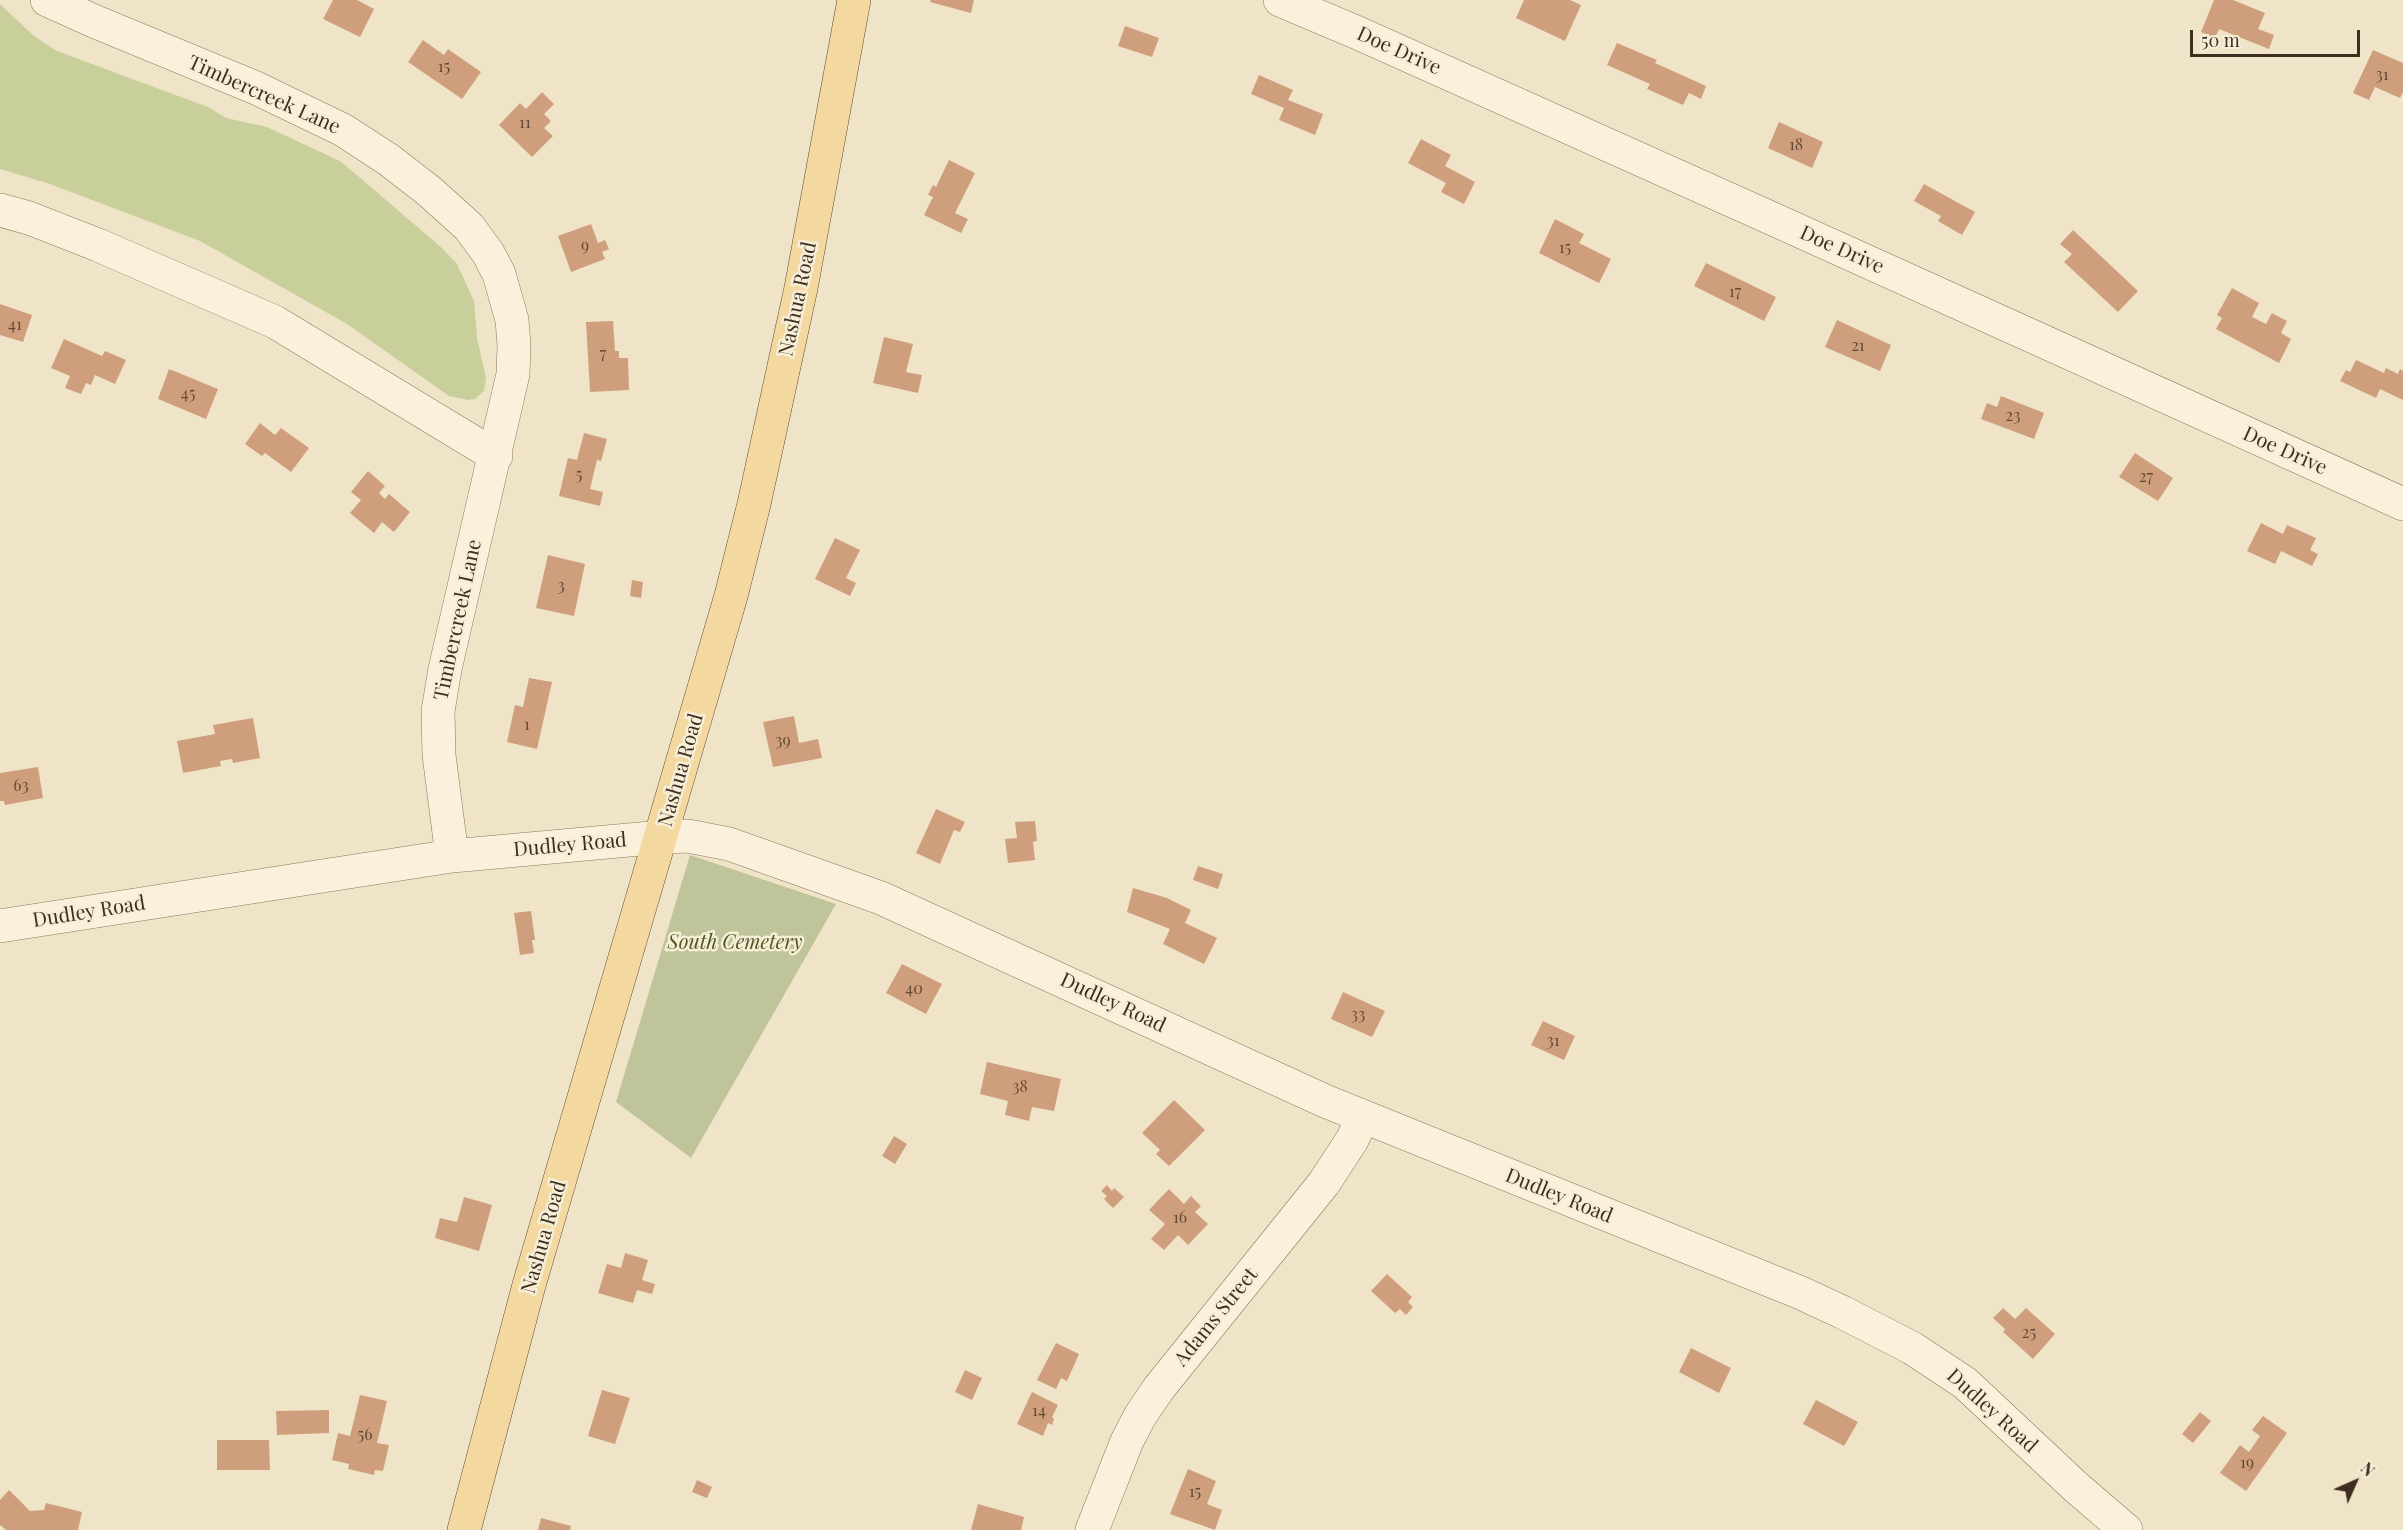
<!DOCTYPE html>
<html>
<head>
<meta charset="utf-8">
<style>
  body { margin:0 }
  #map { position:relative; width:2403px; height:1530px; overflow:hidden; background:#f0e4c8; font-family:"Playfair Display",serif }
  canvas { display:block }
  .north { position:absolute; left:2325px; top:1452px; width:60px; height:60px; -webkit-text-stroke:4px #f7eed8; paint-order:stroke; rotate:45deg; font-size:16px; font-weight:700; line-height:24px; text-align:center; color:#3d2e20 }
  .north::after { content:''; display:block; margin:auto; width:21px; height:27px; background:#3d2e20; clip-path:polygon(50% 0,100% 100%,50% 72%,0 100%) }
  .scale { position:absolute; left:2190px; top:30px; width:170px; height:27px; box-sizing:border-box; border:3px solid #3d2e20; border-top:0; padding-left:8px; font-size:18px; line-height:21px; white-space:nowrap; color:#3d2e20; -webkit-text-stroke:4px #f7eed8; paint-order:stroke }
</style>
</head>
<body>
<div id="map">
<canvas width="2403" height="1530"></canvas>
<div class="north">N</div>
<div class="scale">50 m</div>
</div>
<script>
const context = document.querySelector('canvas').getContext('2d');
context.lineJoin = 'round';
function paint(path, color) { context.fillStyle = color; context.fill(path, 'evenodd'); }
const shape = rows => new Path2D(rows.map(r => 'M' + r).join(''));
function stroke(path, color, width, dash) { context.strokeStyle = color; context.lineWidth = width; context.lineCap = dash ? 'butt' : 'round'; context.setLineDash(dash || []); context.stroke(path); }
function label(font, color, halo, rows, align = 'center') {
  context.font = font + ' "Playfair Display",serif'; context.lineWidth = 5; context.setLineDash([]); context.textBaseline = 'middle'; context.strokeStyle = halo; context.fillStyle = color; for (const [text, x, y, turn = 0] of rows) {
    context.save(); context.translate(x, y); context.rotate((+turn || 0) * Math.PI / 180); context.textAlign = isNaN(turn) ? turn : align; if (halo) context.strokeText(text, 0, 0); context.fillText(text, 0, 0); context.restore();
  }
}
const green = shape([
  [0,4,34,36,57,51,208,107,226,118,267,127,340,161,351,170,442,248,457,264,474,301,477,338,486,378,484,391,475,399,468,400,449,396,347,324,200,241,50,184,0,169]
]);
const cemetery = shape([
  [690,855,836,904,691,1158,616,1102]
]);
const building = shape([
  [333,0,357,0,374,9,360,37,323,19],
  [931,0,974,0,971,13,930,2],
  [1524,0,1570,0,1581,5,1565,41,1516,18],
  [2214,0,2233,0,2265,13,2258,29,2274,35,2269,49,2219,29,2215,38,2201,32],
  [1125,26,1159,38,1152,57,1118,46],
  [423,40,444,55,448,49,481,72,462,99,408,62],
  [1617,43,1657,60,1655,63,1706,86,1701,99,1689,93,1683,105,1647,89,1650,84,1607,65],
  [2373,50,2403,63,2403,92,2400,98,2375,87,2369,100,2353,93],
  [1259,75,1293,90,1288,100,1323,114,1315,135,1279,120,1284,108,1251,94],
  [542,92,554,104,544,114,551,121,544,128,553,136,532,157,499,125,520,103,526,109],
  [1779,122,1823,142,1812,168,1768,148],
  [1421,139,1451,155,1445,166,1475,182,1464,204,1441,192,1446,183,1408,163],
  [949,160,975,173,955,213,968,219,961,233,924,215,933,197,928,195,933,185,936,187],
  [1924,184,1975,212,1962,235,1938,221,1941,216,1914,201],
  [1555,219,1584,234,1579,243,1611,259,1599,283,1539,253],
  [591,224,598,243,605,240,609,249,602,252,605,259,571,272,558,236],
  [2073,230,2138,291,2118,312,2064,262,2072,254,2060,244],
  [1706,263,1776,297,1764,321,1694,286],
  [2232,288,2259,303,2252,317,2266,324,2272,313,2287,321,2281,333,2291,339,2279,363,2216,329,2222,318,2217,315],
  [0,304,32,315,23,342,0,335],
  [1837,320,1891,345,1880,371,1825,347],
  [613,321,615,351,619,351,619,358,628,358,629,390,590,392,586,322],
  [884,337,913,344,906,372,922,375,918,393,873,383],
  [64,339,102,356,105,351,126,360,115,384,95,375,91,385,86,383,81,394,65,388,70,376,51,368],
  [2356,360,2384,373,2386,368,2398,374,2400,369,2403,371,2403,400,2380,389,2376,398,2340,381,2346,370,2350,372],
  [169,369,218,389,206,419,158,399],
  [2001,396,2044,413,2034,439,1981,419,1987,403,1997,407],
  [260,423,275,435,281,428,309,448,291,472,265,453,262,456,245,444],
  [584,433,607,439,601,461,597,460,590,489,603,492,600,506,559,496,568,458,577,460],
  [2135,453,2173,478,2158,501,2119,477],
  [368,471,385,486,379,493,385,499,389,494,410,512,394,532,382,522,374,533,350,513,361,500,351,492],
  [2261,523,2283,534,2287,525,2316,538,2310,550,2318,554,2312,566,2281,551,2275,564,2247,551],
  [835,538,860,550,846,578,856,583,850,596,815,579],
  [548,555,585,564,574,616,536,608],
  [632,580,643,582,641,598,630,596],
  [529,678,552,682,537,749,507,742,515,705,523,707],
  [794,716,799,743,818,739,822,758,773,767,763,722],
  [253,718,260,758,233,763,232,759,220,761,221,766,183,773,177,741,215,734,213,725],
  [38,767,43,798,5,805,4,801,0,801,0,773],
  [936,809,965,822,960,832,954,830,940,864,916,853],
  [1035,821,1037,841,1033,842,1035,860,1008,863,1005,839,1017,838,1015,822],
  [1198,866,1223,874,1218,889,1193,880],
  [1133,888,1167,898,1191,910,1185,923,1217,938,1204,964,1163,944,1170,929,1127,912],
  [531,911,535,940,532,940,534,953,520,955,514,913],
  [902,964,942,984,926,1014,886,993],
  [1343,992,1385,1011,1372,1037,1331,1019],
  [1543,1021,1575,1036,1564,1060,1531,1045],
  [987,1062,1061,1079,1054,1111,1032,1107,1029,1121,1005,1115,1008,1101,980,1094],
  [1174,1100,1205,1130,1169,1166,1156,1154,1160,1150,1142,1133],
  [894,1136,907,1144,895,1164,882,1156],
  [1107,1185,1112,1191,1114,1188,1124,1197,1113,1208,1104,1199,1107,1196,1101,1191],
  [1169,1189,1184,1204,1191,1196,1201,1206,1195,1212,1208,1224,1188,1245,1178,1235,1164,1250,1151,1239,1165,1224,1149,1210],
  [464,1197,492,1205,479,1251,435,1238,440,1218,457,1222],
  [625,1253,648,1260,642,1280,655,1284,652,1294,637,1290,633,1303,598,1293,607,1264,621,1268],
  [1387,1274,1412,1297,1408,1302,1413,1307,1406,1315,1400,1309,1395,1313,1371,1291],
  [2003,1308,2015,1319,2026,1308,2055,1334,2033,1359,2003,1332,2005,1329,1993,1318],
  [1056,1343,1079,1354,1067,1381,1061,1378,1056,1389,1037,1380],
  [1691,1348,1731,1368,1719,1393,1679,1372],
  [965,1370,982,1378,972,1400,955,1392],
  [602,1390,630,1398,615,1444,588,1436],
  [1032,1392,1058,1405,1052,1417,1054,1419,1052,1425,1048,1423,1043,1436,1017,1424],
  [360,1395,387,1401,377,1443,389,1445,383,1471,375,1470,374,1475,348,1469,349,1464,332,1460,338,1433,350,1436],
  [1816,1400,1858,1422,1844,1446,1803,1424],
  [329,1410,329,1433,277,1435,276,1411],
  [2200,1412,2211,1421,2193,1443,2182,1434],
  [2263,1416,2287,1433,2246,1491,2220,1473,2240,1445,2249,1452,2260,1436,2252,1430],
  [217,1440,269,1440,270,1470,217,1470],
  [1188,1469,1216,1481,1207,1504,1222,1510,1215,1530,1170,1514],
  [697,1480,712,1487,707,1498,692,1492],
  [9,1490,30,1511,44,1510,46,1503,82,1512,78,1530,6,1530,0,1525,0,1500],
  [978,1504,1024,1517,1021,1530,971,1530],
  [541,1518,571,1526,570,1530,538,1530]
]);
const minor = shape([
  [47,0,96,22,256,88,343,130,389,160,429,191,469,227,488,253,499,274,512,320,514,345,513,374,445,669,438,711,439,755,452,856],
  [1280,0,1358,33,1773,219,2403,504],
  [0,210,29,218,98,245,275,322,496,456],
  [0,926,452,856,662,837,688,836,729,844,881,898,1325,1101,1801,1293,1842,1312,1912,1348,1965,1383,2077,1488,2126,1530],
  [1092,1530,1127,1441,1140,1416,1159,1388,1324,1183,1352,1140,1363,1117]
]);
const major = shape([
  [464,1530,529,1285,731,596,754,504,801,288,854,0]
]);
const numberNames = [
  ["15",444,67],
  ["31",2382,75],
  ["11",525,123],
  ["18",1796,145],
  ["9",585,246],
  ["15",1565,248],
  ["17",1735,292],
  ["41",15,325],
  ["21",1858,346],
  ["7",603,354],
  ["45",188,394],
  ["23",2013,416],
  ["5",579,475],
  ["27",2146,477],
  ["3",561,586],
  ["1",527,725],
  ["39",783,741],
  ["63",21,786],
  ["40",914,989],
  ["33",1358,1015],
  ["31",1553,1041],
  ["38",1020,1087],
  ["16",1180,1218],
  ["25",2029,1333],
  ["14",1039,1411],
  ["56",365,1435],
  ["19",2247,1463],
  ["15",1195,1492]
];
const streetNames = [
  ["Doe Drive",1399,51,24],
  ["Timbercreek Lane",264,95,24],
  ["Doe Drive",1842,250,24],
  ["Nashua Road",798,299,-78],
  ["Doe Drive",2285,451,24],
  ["Timbercreek Lane",458,620,-78],
  ["Nashua Road",681,770,-74],
  ["Dudley Road",570,845,-5],
  ["Dudley Road",89,912,-9],
  ["Dudley Road",1113,1003,25],
  ["Dudley Road",1559,1196,22],
  ["Nashua Road",544,1237,-74],
  ["Adams Street",1216,1317,-51],
  ["Dudley Road",1992,1411,42]
];
const parkNames = [
  ["South Cemetery",735,943]
];
paint(green, '#c9cf9b');
paint(cemetery, '#bfc49a');
paint(building, '#cf9f7d');
stroke(minor, '#8d765c', 34);
stroke(major, '#5b4430', 34);
stroke(minor, '#faf1dc', 33);
stroke(major, '#f3d9a0', 33);
label('16px', '#624a37', null, numberNames);
label('20px', '#3d2e20', '#f7eed8', streetNames);
label('italic 20px', '#4d5a26', '#f7eed8', parkNames);
</script>
</body>
</html>
